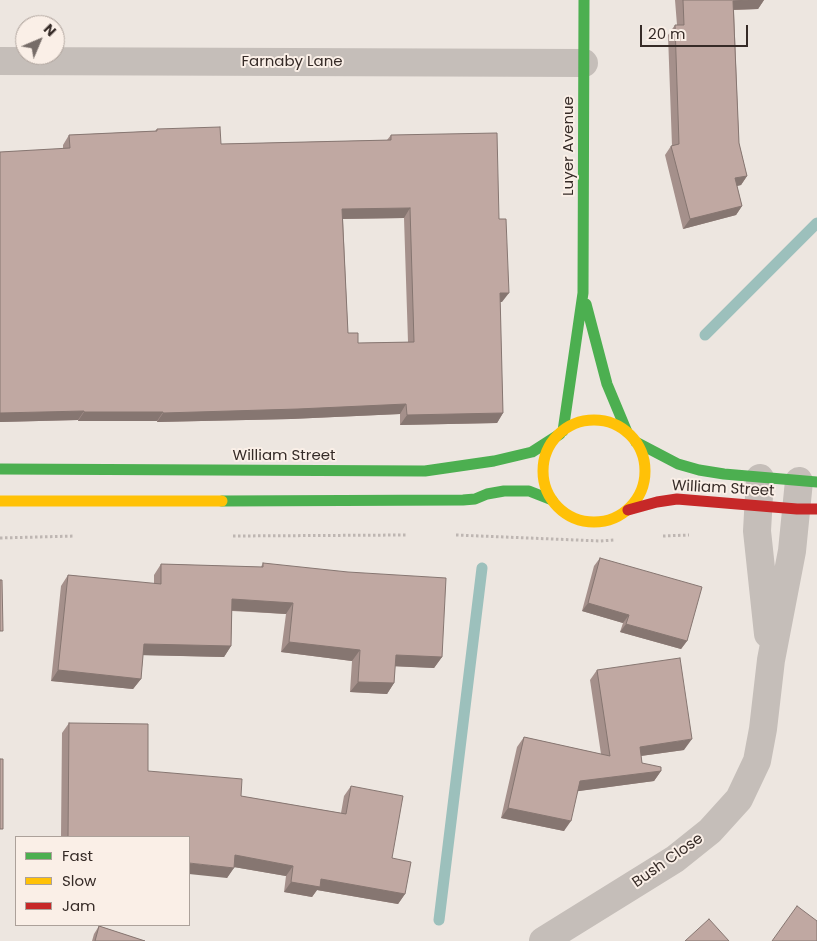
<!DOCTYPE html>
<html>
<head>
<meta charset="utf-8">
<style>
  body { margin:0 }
  #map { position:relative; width:817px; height:941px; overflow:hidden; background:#ede6e0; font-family:Poppins,sans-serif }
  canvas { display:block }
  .legend { position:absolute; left:15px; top:836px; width:175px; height:90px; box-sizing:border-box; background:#faefe7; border:1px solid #aca19a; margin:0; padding:6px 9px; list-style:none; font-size:15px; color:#362b27 }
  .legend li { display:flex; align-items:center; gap:10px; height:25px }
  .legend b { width:25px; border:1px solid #aca19a }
  .north { position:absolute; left:15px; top:15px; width:50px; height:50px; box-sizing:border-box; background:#faefe7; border:1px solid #aca19a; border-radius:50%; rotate:45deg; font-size:14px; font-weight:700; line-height:20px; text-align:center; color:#362b27 }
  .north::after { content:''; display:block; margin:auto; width:18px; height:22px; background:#766c68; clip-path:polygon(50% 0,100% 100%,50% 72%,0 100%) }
  .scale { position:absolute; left:640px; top:25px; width:108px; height:22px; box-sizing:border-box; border:2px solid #362b27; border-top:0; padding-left:6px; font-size:15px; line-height:18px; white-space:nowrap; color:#362b27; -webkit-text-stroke:4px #faefe7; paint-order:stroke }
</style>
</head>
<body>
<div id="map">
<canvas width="817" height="941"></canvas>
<ul class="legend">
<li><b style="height:6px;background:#4caf50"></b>Fast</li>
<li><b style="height:6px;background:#ffc107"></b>Slow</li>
<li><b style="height:6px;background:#c62828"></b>Jam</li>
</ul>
<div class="north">N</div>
<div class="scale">20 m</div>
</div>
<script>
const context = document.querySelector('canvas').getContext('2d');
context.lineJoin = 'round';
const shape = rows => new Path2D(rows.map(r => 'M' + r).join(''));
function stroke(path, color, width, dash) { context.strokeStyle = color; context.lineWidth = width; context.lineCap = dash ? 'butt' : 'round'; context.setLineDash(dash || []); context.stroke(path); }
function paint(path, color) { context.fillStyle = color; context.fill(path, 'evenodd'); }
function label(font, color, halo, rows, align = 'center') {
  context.font = font + ' Poppins,sans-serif'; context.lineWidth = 4; context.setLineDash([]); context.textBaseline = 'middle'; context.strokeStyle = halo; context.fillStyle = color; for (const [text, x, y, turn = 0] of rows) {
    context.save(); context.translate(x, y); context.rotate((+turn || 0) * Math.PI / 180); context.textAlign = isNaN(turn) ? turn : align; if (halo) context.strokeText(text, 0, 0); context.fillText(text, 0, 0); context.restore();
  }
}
const stream = shape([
  [705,335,817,223],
  [439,920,482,568]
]);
const path = shape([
  [456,535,600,541,614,540],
  [233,536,407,535],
  [663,536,689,535],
  [0,538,75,536]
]);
const street = shape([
  [0,61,584,63],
  [760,478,757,531,768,634],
  [543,941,675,859,710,831,739,799,757,761,763,729,771,660,792,551,799,481]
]);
const fast = shape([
  [586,304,607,384,627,432],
  [563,431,583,293,584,0],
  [636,442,678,464,699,470,724,474,817,482],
  [0,469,425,471,494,461,532,452,560,434],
  [222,501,463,500,475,499,487,494,504,491,529,491,552,500]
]);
const slow = shape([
  '543 471a51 51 0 1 1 102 0a51 51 0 1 1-102 0Z',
  [0,501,222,501]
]);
const jam = shape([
  [628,510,657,502,677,499,797,509,817,509]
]);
const wall = shape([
  [675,0,764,0,758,9,734,10,739,143,747,176,741,185,737,186,742,206,736,215,683,229,665,155,671,146,672,146,668,35,675,25,677,25],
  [157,129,221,144,387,140,391,135,502,302,500,302,503,413,497,423,400,425,400,414,291,419,157,422,157,421,78,421,78,420,0,422,0,152,63,149,63,145,69,135,155,131],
  [404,218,408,342,358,343,348,333,343,219],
  [600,558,687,641,681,649,620,632,623,623,582,611,594,566],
  [263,563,442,657,434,668,395,666,394,683,387,694,350,692,352,661,281,652,286,614,232,611,231,646,224,657,143,655,141,679,133,689,51,681,61,586,68,575,154,584,154,575,161,564,261,567],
  [597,670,684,750,641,756,642,763,661,771,654,781,578,791,564,831,501,818,517,747,524,737,601,754,590,680],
  [69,723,148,771,241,796,341,813,344,796,351,786,392,858,405,894,398,904,317,890,312,897,284,892,286,876,234,867,227,878,189,837,61,837,62,733],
  [99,926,145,941,92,941,94,934]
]);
const shadedWall = shape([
  [749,0,764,0,758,9,727,10,733,1],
  [747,176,741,185,728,188,735,178],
  [742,206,736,215,683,229,690,219],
  [410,208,404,218,336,219,342,209],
  [500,293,509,293,502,302,494,302],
  [406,404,400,414,291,419,157,422,163,413],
  [84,411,78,420,0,422,0,413],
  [84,412,163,412,157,421,78,421],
  [503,413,497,423,400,425,407,415],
  [232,599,293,603,286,614,225,610],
  [588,603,629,615,623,623,582,611],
  [626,624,687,641,681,649,620,632],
  [289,642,360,650,352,661,281,652],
  [144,644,231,646,224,657,137,655],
  [396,655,442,657,434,668,388,666],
  [58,670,141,679,133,689,51,681],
  [358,682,394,683,387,694,350,692],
  [692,739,684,750,633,757,640,747],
  [661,771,654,781,572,792,580,781],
  [508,808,571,821,564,831,501,818],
  [235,855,293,866,286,876,228,866],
  [189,863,234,868,227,878,189,874],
  [321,879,405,894,398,904,317,890,312,897,284,892,291,882]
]);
const building = shape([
  [683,0,749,0,733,1,739,143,747,176,735,178,742,206,690,219,671,146,679,144,675,25,684,25,683,0],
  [220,127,221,144,391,140,391,135,497,133,499,219,506,219,509,293,500,293,503,413,407,415,406,404,298,409,163,413,163,412,84,412,84,411,0,413,0,152,70,148,69,135,157,131,157,129,220,127],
  [410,208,414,342,358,343,358,333,348,333,342,209,410,208],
  [600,558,702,587,687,641,626,624,629,615,588,603,600,558],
  [263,563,348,572,446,578,442,657,396,655,394,683,358,682,360,650,289,642,293,603,232,599,231,646,144,644,141,679,58,670,68,575,161,584,161,564,263,567,263,563],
  [0,580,2,580,3,631,0,631,0,580],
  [680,658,692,739,640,747,642,763,661,767,661,771,580,781,571,821,508,808,524,737,610,756,597,670,680,658],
  [69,723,148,724,148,771,242,779,241,796,346,814,351,786,403,796,392,858,411,862,405,894,321,879,320,887,291,882,293,866,235,855,234,868,189,863,189,837,68,837,69,723],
  [0,759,3,759,3,829,0,829,0,759],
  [797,906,817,921,817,941,772,941,797,906],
  [709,919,729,941,685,941,709,919],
  [99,926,145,941,95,941,99,926]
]);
const streetNames = [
  ["Farnaby Lane",292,62],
  ["Luyer Avenue",569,146,-90],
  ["William Street",284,456],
  ["William Street",723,489,3],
  ["Bush Close",668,861,-35]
];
stroke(stream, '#9cc0bc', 11);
stroke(path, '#beb6b2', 3, [2.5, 2.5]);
stroke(street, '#c5beb9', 28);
stroke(fast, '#4caf50', 11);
stroke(slow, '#ffc107', 11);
stroke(jam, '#c62828', 11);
paint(wall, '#a5908b');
paint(shadedWall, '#867671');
paint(building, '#c0a8a2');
stroke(building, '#867671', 1);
label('15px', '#362b27', '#faefe7', streetNames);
</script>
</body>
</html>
